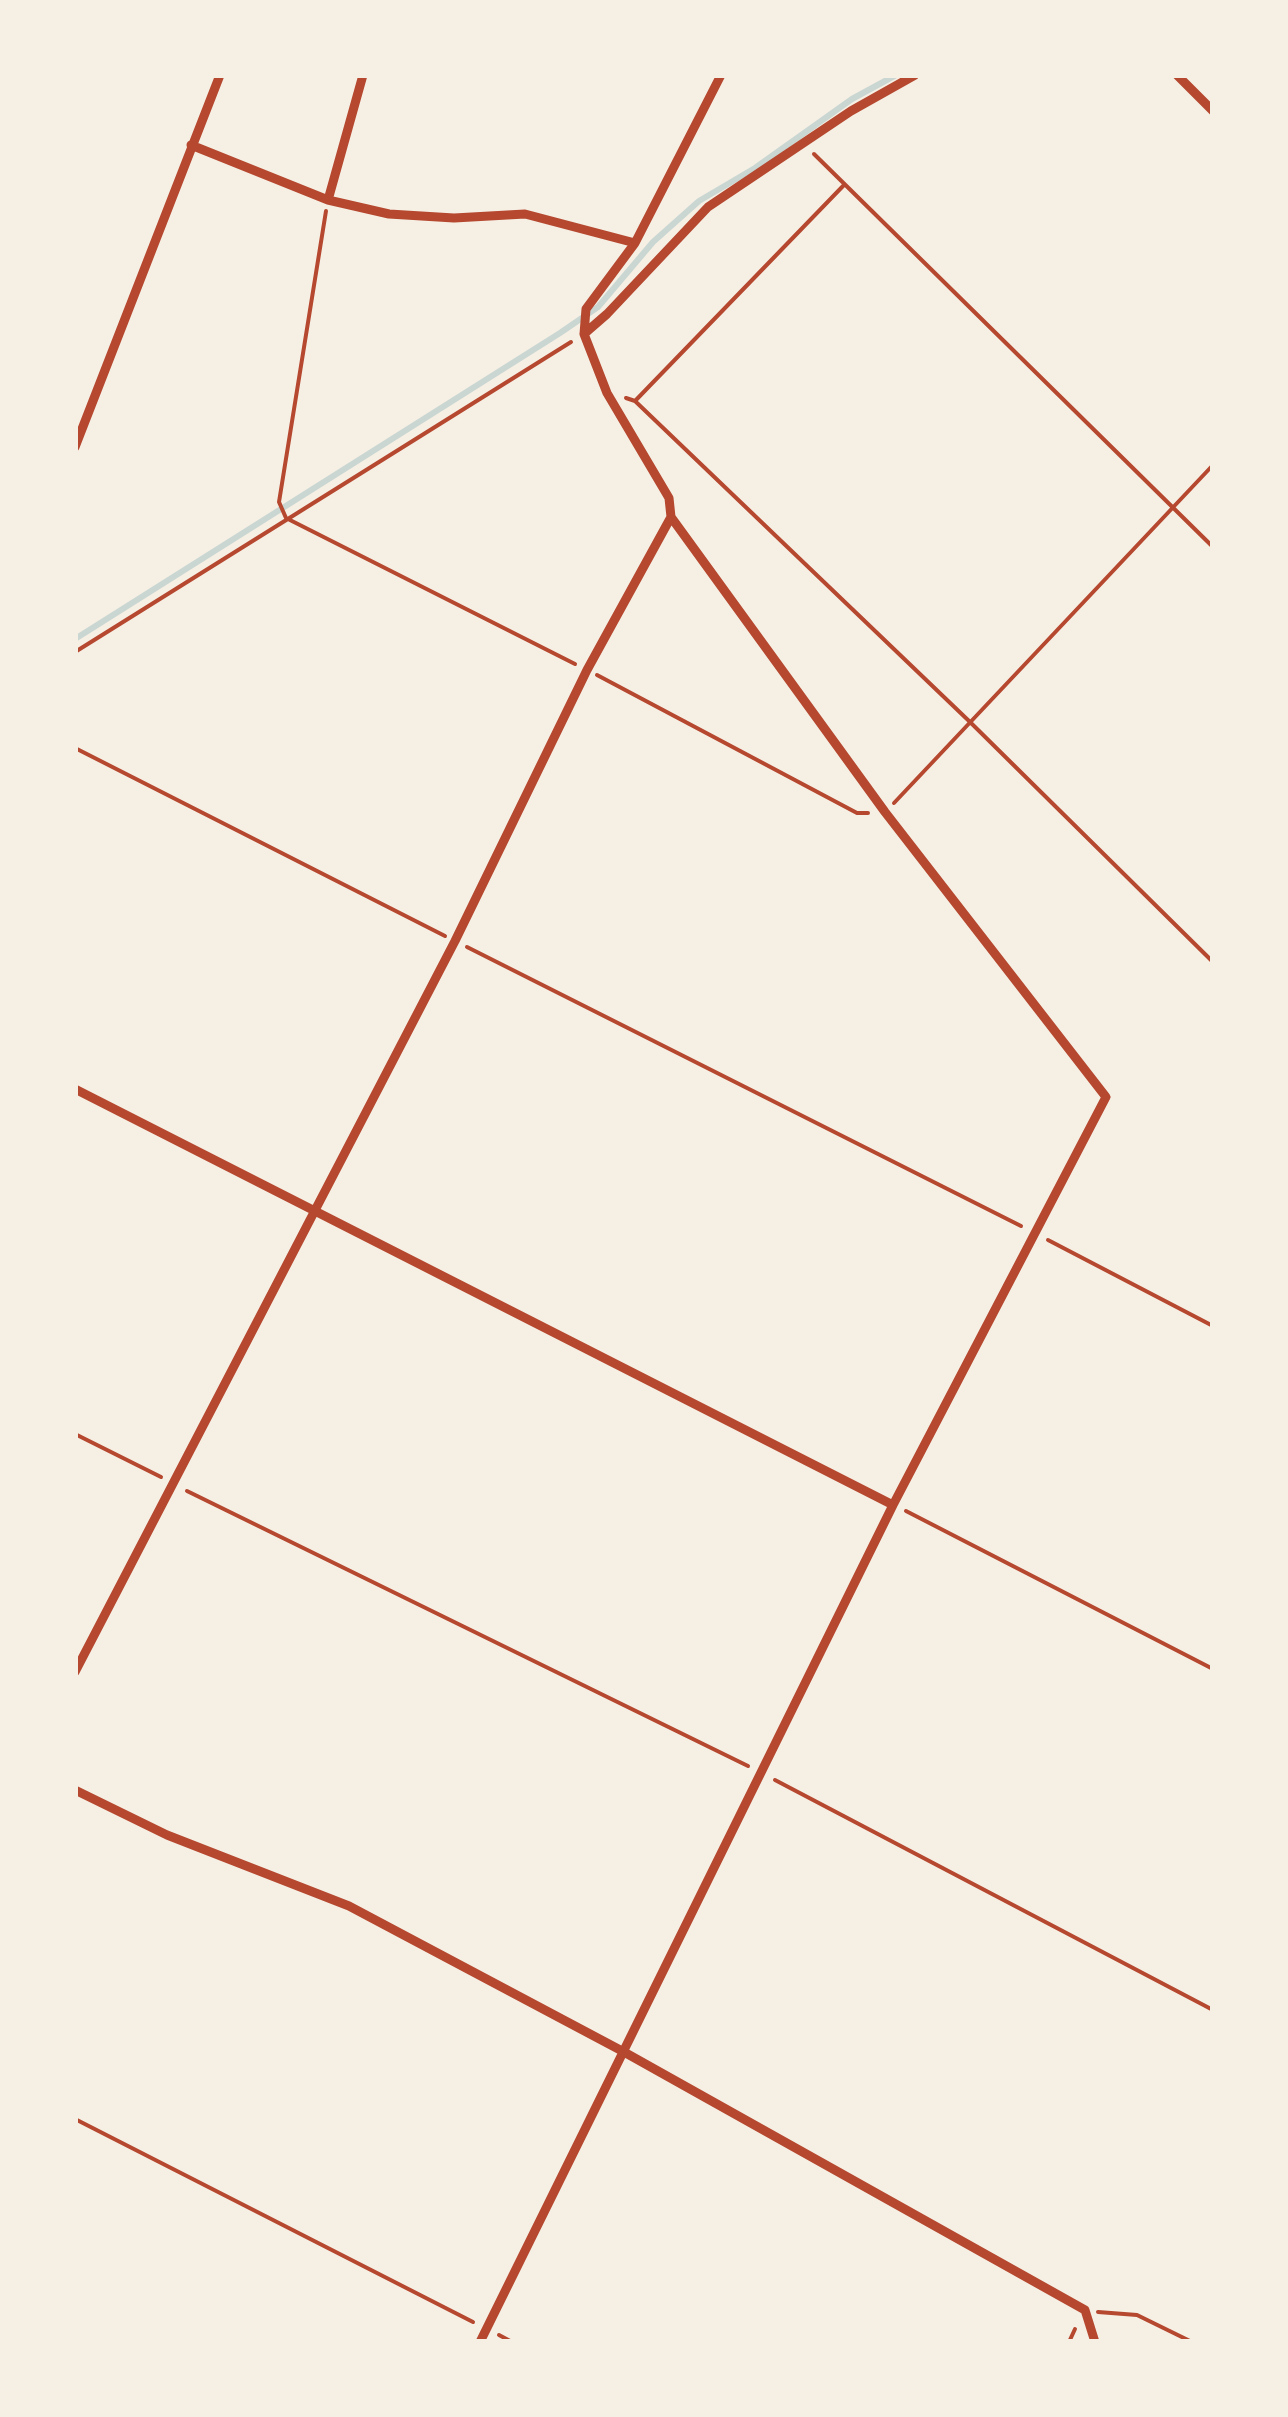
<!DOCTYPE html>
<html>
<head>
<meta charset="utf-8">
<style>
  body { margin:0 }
  #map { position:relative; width:1288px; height:2417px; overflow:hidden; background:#f6efe4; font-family:Literata,serif }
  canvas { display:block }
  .frame { position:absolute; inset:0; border:78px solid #f6efe4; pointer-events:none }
</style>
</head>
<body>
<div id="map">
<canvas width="1288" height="2417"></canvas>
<div class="frame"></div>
</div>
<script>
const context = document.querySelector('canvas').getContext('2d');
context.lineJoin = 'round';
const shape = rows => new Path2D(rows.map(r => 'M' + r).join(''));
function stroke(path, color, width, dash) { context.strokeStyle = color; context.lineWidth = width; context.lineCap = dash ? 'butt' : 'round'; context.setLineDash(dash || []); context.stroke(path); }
const stream = shape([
  [75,639,560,333,598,307,653,242,699,201,755,168,852,99,896,75]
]);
const path = shape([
  [814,154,1213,547],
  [326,211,279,502,286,518,575,664],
  [626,398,635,401,969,721,1213,962],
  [635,401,844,185],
  [75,652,571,342],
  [597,675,857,813,868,813],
  [75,748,445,936],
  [894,803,1213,465],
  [467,947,1021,1226],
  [1048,1240,1213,1326],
  [75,1434,161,1477],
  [187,1491,748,1766],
  [906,1511,1213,1669],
  [775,1780,1213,2010],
  [75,2119,473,2322],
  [1098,2312,1137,2315,1192,2342],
  [499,2335,512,2342],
  [1069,2342,1075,2329]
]);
const minor = shape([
  [1177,75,1213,111],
  [191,145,328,200,389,214,454,218,525,214,635,243],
  [328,200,363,75],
  [584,334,586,309,635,243,721,75],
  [75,447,220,75],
  [75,1089,893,1505,480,2342],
  [893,1505,1106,1097,885,812,671,517,669,498,607,393,584,334,607,314,708,207,851,111,915,75],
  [75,1672,455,941,587,670,671,517],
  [75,1790,167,1835,349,1906,624,2052,1085,2310,1095,2342]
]);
stroke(stream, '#c9d6d2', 6);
stroke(path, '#b5482f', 4);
stroke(minor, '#b5482f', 9);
</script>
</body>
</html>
